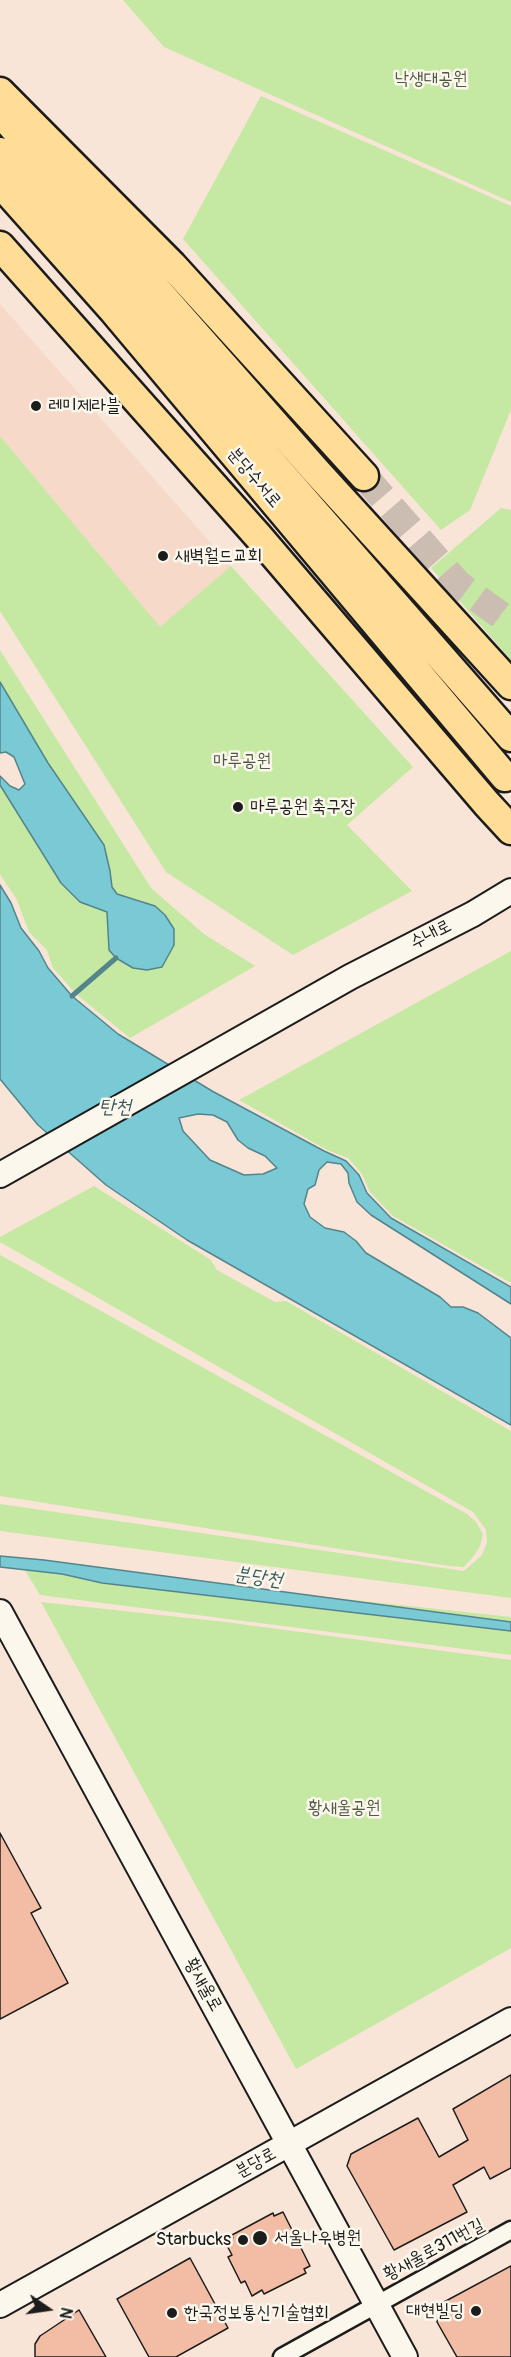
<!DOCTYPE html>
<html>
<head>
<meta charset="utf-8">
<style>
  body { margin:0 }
  #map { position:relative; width:511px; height:2357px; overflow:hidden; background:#f8e5d7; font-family:Pangolin,sans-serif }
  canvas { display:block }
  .north { position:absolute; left:18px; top:2279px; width:60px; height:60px; -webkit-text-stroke:4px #fbf7ec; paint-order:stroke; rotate:103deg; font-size:16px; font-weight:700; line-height:24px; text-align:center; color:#1c1c1c }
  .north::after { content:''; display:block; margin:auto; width:21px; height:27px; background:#1c1c1c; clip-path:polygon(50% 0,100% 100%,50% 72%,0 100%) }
</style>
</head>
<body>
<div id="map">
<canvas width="511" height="2357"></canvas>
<div class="north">N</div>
</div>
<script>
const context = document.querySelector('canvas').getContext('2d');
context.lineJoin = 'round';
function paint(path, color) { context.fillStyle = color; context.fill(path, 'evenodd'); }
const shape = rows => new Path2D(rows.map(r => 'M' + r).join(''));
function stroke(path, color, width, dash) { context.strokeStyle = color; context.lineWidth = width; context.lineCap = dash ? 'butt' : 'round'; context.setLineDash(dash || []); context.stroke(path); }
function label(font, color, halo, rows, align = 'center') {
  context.font = font + ' Pangolin,"Poor Story",sans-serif'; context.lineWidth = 5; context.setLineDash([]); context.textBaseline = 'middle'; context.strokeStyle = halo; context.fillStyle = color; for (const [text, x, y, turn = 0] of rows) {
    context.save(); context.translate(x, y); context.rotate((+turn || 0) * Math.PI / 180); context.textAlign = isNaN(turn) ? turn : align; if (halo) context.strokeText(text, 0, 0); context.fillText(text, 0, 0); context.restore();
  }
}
const built = shape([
  [0,304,231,566,160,628,0,436]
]);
const green = shape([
  [123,0,511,0,511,202,164,47],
  [261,96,511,206,511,410,470,510,441,530,183,239],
  [0,436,160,627,231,566,413,767,347,825,412,891,293,955,166,872,0,611],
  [501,508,511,510,511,660,431,568],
  [0,650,151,888,204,934,255,966,130,1038,76,994,53,968,47,950,29,932,17,900,0,874,0,785,50,866,94,907,107,912,109,950,162,967,174,945,143,901,117,894,112,887,110,871,0,682],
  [511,951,511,1283,393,1216,370,1192,362,1174,348,1158,327,1150,239,1100],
  [94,1186,211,1260,217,1270,275,1302,286,1301,511,1431,511,1598,0,1531,0,1504,464,1571,482,1555,487,1542,486,1530,473,1512,0,1242,0,1237],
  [0,1255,467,1514,476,1522,483,1534,480,1546,473,1557,464,1567,449,1566,0,1496],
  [21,1564,511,1617,511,1655,40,1595],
  [41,1602,225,1622,511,1660,511,1948,296,2069]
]);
const water = shape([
  [0,682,48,763,104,845,110,871,112,887,117,894,155,906,165,915,174,929,174,945,162,967,147,970,133,968,116,958,109,950,107,912,80,902,61,883,0,785,0,776,10,786,19,790,25,784,14,757,6,752,0,753,0,682],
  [0,885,11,903,21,928,39,951,48,968,72,996,118,1034,212,1091,324,1151,346,1161,359,1175,367,1193,391,1218,511,1287,511,1304,371,1215,357,1202,349,1183,348,1173,341,1164,327,1162,319,1170,315,1185,308,1189,304,1204,310,1217,325,1228,344,1232,356,1241,366,1253,440,1297,451,1307,463,1307,478,1313,511,1338,511,1425,187,1240,106,1185,38,1125,0,1079,0,885],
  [198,1114,213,1115,227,1122,238,1140,248,1148,265,1156,277,1168,263,1174,244,1175,210,1160,183,1131,179,1118,198,1114],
  [0,1556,44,1560,511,1622,511,1631,102,1583,62,1574,0,1567,0,1556]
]);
const stream = shape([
  [72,996,116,958]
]);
const building = shape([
  [0,1833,41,1908,31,1913,68,1983,0,2019,0,1833],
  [511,2075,511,2168,490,2179,484,2167,453,2185,467,2212,394,2250,347,2166,351,2154,418,2118,439,2157,468,2140,453,2109,511,2075],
  [283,2212,310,2266,304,2269,306,2273,264,2294,262,2290,252,2296,245,2281,241,2283,228,2257,232,2255,225,2242,233,2238,232,2235,273,2213,274,2216,283,2212],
  [190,2258,228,2328,176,2357,149,2357,117,2299,190,2258],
  [511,2266,511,2357,457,2357,437,2322,444,2302,511,2266],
  [79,2310,106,2357,35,2357,35,2344,40,2336,79,2310]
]);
const trunkTunnel = shape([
  [364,476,458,584,511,623]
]);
const minor = shape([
  [282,2357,511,2230]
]);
const secondary = shape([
  [0,1175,350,977,473,914,511,891],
  [0,1612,405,2357],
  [0,2305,511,2020]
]);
const trunk = shape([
  [0,92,172,265,364,476],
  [0,112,317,472,511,685],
  [0,152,511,737],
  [0,183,113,310,505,777],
  [0,246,258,536,487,804,511,830]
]);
const markers = [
  [36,406,6,"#1c1c1c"],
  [163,556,6,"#1c1c1c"],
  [238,807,6,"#1c1c1c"],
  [260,2238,8,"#1c1c1c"],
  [243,2240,6,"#1c1c1c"],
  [476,2311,6,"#1c1c1c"],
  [172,2313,6,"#1c1c1c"]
];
const parkNames = [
  ["낙생대공원",431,79],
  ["마루공원",242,761],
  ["황새울공원",344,1808]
];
const poiNames = [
  ["레미제라블",48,406],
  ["새벽월드교회",175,556],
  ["마루공원 축구장",250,807],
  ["서울나우병원",274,2238],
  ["Starbucks",231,2240,"right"],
  ["대현빌딩",464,2311,"right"],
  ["한국정보통신기술협회",184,2313]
];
const streetNames = [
  ["분당수서로",254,478,50],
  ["수내로",431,935,-27],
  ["황새울로",203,1985,61],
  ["분당로",256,2163,-29],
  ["황새울로311번길",434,2250,-28]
];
const waterNames = [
  ["탄천",115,1108],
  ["분당천",258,1578,8]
];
paint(built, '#f6d9c8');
paint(green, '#c5e8a2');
paint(water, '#7acad6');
stroke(water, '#54848c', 1.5);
stroke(stream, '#54848c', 5);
paint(building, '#f2bca5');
stroke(building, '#1c1c1c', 1.5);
stroke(trunkTunnel, '#ccbdb2', 28, [28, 14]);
stroke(minor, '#1c1c1c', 21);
stroke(secondary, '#1c1c1c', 28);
stroke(trunk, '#1c1c1c', 33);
stroke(minor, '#fbf7ec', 16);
stroke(secondary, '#fbf7ec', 24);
stroke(trunk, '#ffdd96', 28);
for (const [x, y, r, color] of markers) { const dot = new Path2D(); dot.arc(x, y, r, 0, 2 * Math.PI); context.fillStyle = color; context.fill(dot); stroke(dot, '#fbf7ec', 2); }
label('18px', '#4f5944', '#fbf7ec', parkNames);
label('18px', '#1c1c1c', '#fbf7ec', poiNames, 'left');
label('18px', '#1c1c1c', '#fbf7ec', streetNames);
label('italic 20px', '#3d595d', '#fbf7ec', waterNames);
</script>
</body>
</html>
